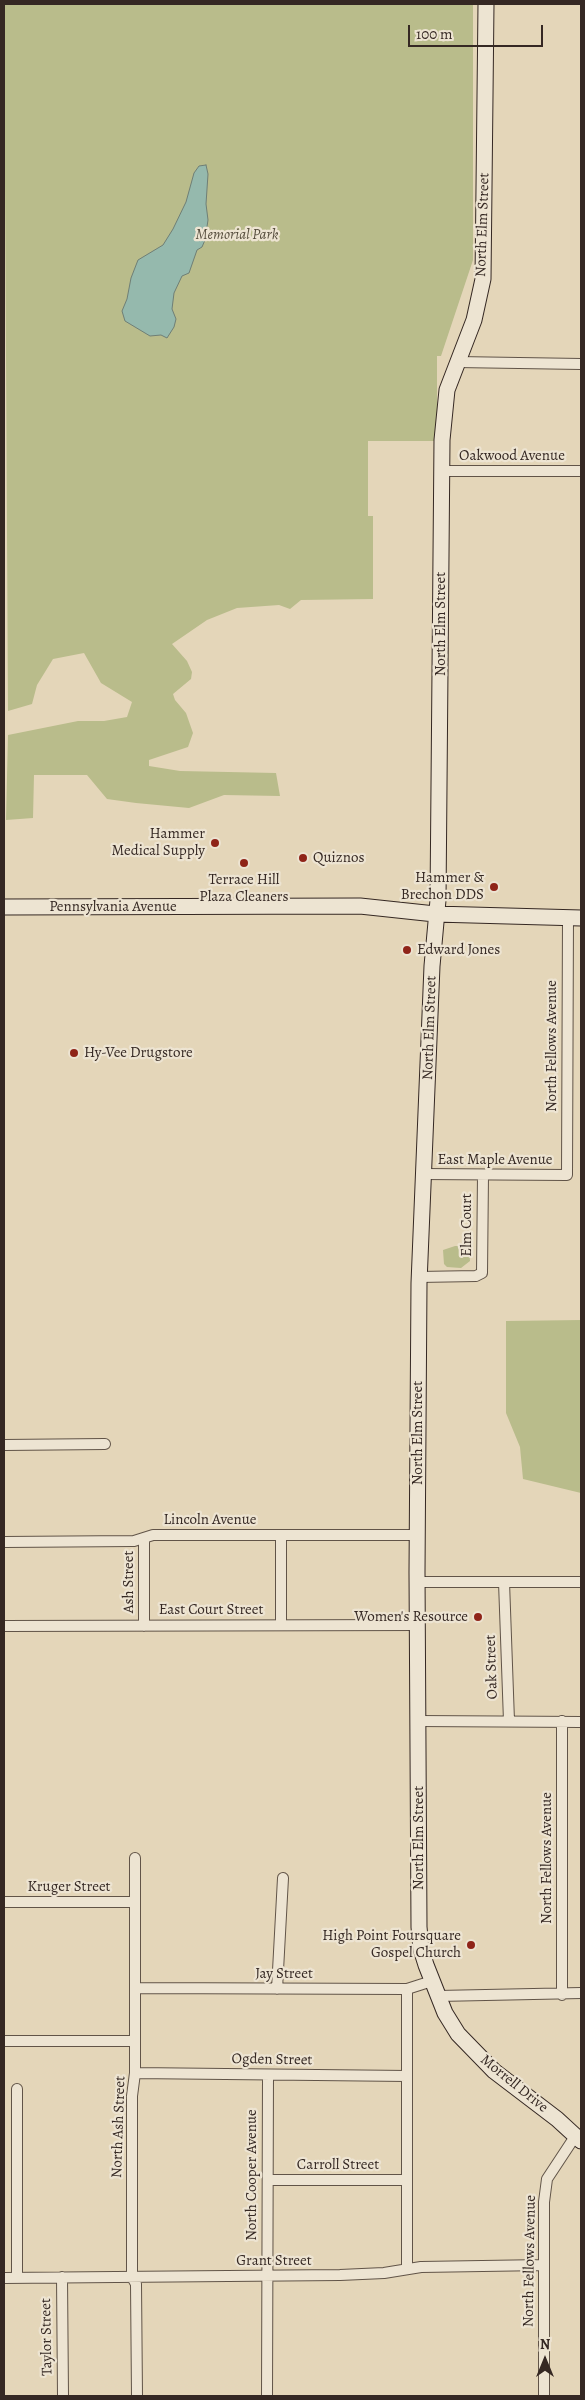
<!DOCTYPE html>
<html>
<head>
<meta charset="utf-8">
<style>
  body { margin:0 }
  #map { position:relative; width:585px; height:2400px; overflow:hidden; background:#e4d6b9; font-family:Alegreya,serif }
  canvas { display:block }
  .frame { position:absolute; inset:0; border:5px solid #352823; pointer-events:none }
  .north { position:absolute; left:520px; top:2335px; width:50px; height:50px; -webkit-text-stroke:4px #ede4d2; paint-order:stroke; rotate:0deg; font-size:14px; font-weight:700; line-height:20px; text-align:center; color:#352823 }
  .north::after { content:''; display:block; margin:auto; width:18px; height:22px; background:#352823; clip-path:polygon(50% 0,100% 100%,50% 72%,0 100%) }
  .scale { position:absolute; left:408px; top:25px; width:135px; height:22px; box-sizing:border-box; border:2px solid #352823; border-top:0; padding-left:6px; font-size:15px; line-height:18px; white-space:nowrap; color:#352823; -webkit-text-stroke:4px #ede4d2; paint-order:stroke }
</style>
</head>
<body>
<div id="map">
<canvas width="585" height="2400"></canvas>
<div class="frame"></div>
<div class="north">N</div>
<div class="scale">100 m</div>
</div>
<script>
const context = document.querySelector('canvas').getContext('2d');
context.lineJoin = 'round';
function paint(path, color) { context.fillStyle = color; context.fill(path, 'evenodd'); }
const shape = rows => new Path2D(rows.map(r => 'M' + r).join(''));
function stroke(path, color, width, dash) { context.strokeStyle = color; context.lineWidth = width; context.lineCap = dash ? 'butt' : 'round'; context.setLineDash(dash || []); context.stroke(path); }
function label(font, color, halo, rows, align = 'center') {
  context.font = font + ' Alegreya,serif'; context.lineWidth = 4.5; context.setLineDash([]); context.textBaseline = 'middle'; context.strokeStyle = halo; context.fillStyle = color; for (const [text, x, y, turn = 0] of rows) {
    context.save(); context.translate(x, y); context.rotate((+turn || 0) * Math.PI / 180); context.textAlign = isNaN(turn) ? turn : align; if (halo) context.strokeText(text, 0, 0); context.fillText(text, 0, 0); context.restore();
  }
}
const green = shape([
  [4,4,473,4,473,260,441,356,437,356,437,441,368,441,368,516,373,516,373,599,301,600,290,609,279,605,237,608,207,620,172,644,187,661,192,672,191,679,173,694,175,700,186,713,193,733,188,747,149,760,149,766,180,771,276,773,280,796,224,795,189,808,136,803,107,799,87,775,34,775,33,818,6,820,8,735,78,721,104,721,127,717,132,702,101,683,84,653,53,659,37,685,32,704,8,711],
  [455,1246,468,1246,469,1248,470,1261,461,1268,447,1267,444,1264,443,1250],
  [581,1320,581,1493,523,1479,520,1447,506,1413,506,1321]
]);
const water = shape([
  [206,165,208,174,206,204,208,220,205,240,202,247,197,250,189,273,182,276,174,293,172,309,176,319,174,327,167,338,161,335,150,336,125,321,122,311,127,299,131,278,138,260,163,245,173,229,186,202,194,173,199,166,206,165]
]);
const street = shape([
  [457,362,581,364],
  [442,471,581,471],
  [423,1174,567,1175,568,918],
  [419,1277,476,1276,482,1273,483,1175],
  [4,1445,105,1444],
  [281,1535,281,1625],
  [144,1538,144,1626],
  [4,1542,134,1541,153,1535,417,1535],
  [417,1582,581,1582],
  [504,1582,509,1721],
  [4,1626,417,1625],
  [418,1721,581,1722],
  [562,1721,562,1995],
  [135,1858,135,2073,132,2096,132,2277,136,2284,137,2396],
  [4,1902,135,1902],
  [135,1988,407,1989,432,1981],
  [277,1989,283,1878],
  [407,1989,407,2269],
  [438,1996,581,1993],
  [4,2041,135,2041],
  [135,2073,407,2076],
  [17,2089,17,2278],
  [268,2180,407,2180],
  [62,2277,63,2396],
  [4,2278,340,2275,384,2273,421,2267,544,2265],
  [267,2396,268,2075],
  [544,2396,544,2202,547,2179,576,2135]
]);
const secondary = shape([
  [486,4,483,279,474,320,447,390,442,440,438,900,432,966,419,1283,417,1572,419,1927,421,1949,426,1965,445,2013,458,2034,494,2071,557,2119,581,2141],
  [4,907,360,906,435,914,581,918]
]);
const markers = [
  [215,843,5,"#8f2418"],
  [303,858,5,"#8f2418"],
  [244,863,5,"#8f2418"],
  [494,887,5,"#8f2418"],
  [407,950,5,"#8f2418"],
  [74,1053,5,"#8f2418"],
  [478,1617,5,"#8f2418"],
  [471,1945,5,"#8f2418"]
];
const streetNames = [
  ["North Elm Street",483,225,-88],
  ["Oakwood Avenue",512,456],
  ["North Elm Street",441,624,-90],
  ["Pennsylvania Avenue",113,907],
  ["North Elm Street",430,1028,-88],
  ["North Fellows Avenue",552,1046,-90],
  ["East Maple Avenue",495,1160],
  ["Elm Court",467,1225,-90],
  ["North Elm Street",418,1433,-90],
  ["Lincoln Avenue",210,1520],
  ["Ash Street",129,1582,-90],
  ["East Court Street",211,1610],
  ["Oak Street",492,1667,-92],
  ["North Elm Street",419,1838,-90],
  ["North Fellows Avenue",547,1858,-90],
  ["Kruger Street",69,1887],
  ["Jay Street",284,1974],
  ["Ogden Street",272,2060,1],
  ["Morrell Drive",514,2084,39],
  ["North Ash Street",119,2127,-88],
  ["Carroll Street",338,2165],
  ["North Cooper Avenue",252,2175,-90],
  ["Grant Street",274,2261],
  ["North Fellows Avenue",530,2261,-89],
  ["Taylor Street",47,2337,-91]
];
const parkNames = [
  ["Memorial Park",237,235]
];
const poiNames = [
  ["Hammer",205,834],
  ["Medical Supply",205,851],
  ["Quiznos",313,858,"left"],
  ["Hammer &",484,878],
  ["Brechon DDS",484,895],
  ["Terrace Hill",244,880,"center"],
  ["Plaza Cleaners",244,897,"center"],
  ["Edward Jones",417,950,"left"],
  ["Hy-Vee Drugstore",84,1053,"left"],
  ["Women's Resource",468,1617],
  ["High Point Foursquare",461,1936],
  ["Gospel Church",461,1953]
];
paint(green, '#b9bc8b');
paint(water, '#95b9ad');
stroke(water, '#6f7f76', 1);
stroke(street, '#615448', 12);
stroke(secondary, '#352823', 17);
stroke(street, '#ede4d2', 10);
stroke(secondary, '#ede4d2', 15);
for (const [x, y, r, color] of markers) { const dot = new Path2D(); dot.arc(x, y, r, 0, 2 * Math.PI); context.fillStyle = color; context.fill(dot); stroke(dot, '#ede4d2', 2); }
label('15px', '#352823', '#ede4d2', streetNames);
label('italic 15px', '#564d3d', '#ede4d2', parkNames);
label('15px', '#352823', '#ede4d2', poiNames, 'right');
</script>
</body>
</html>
